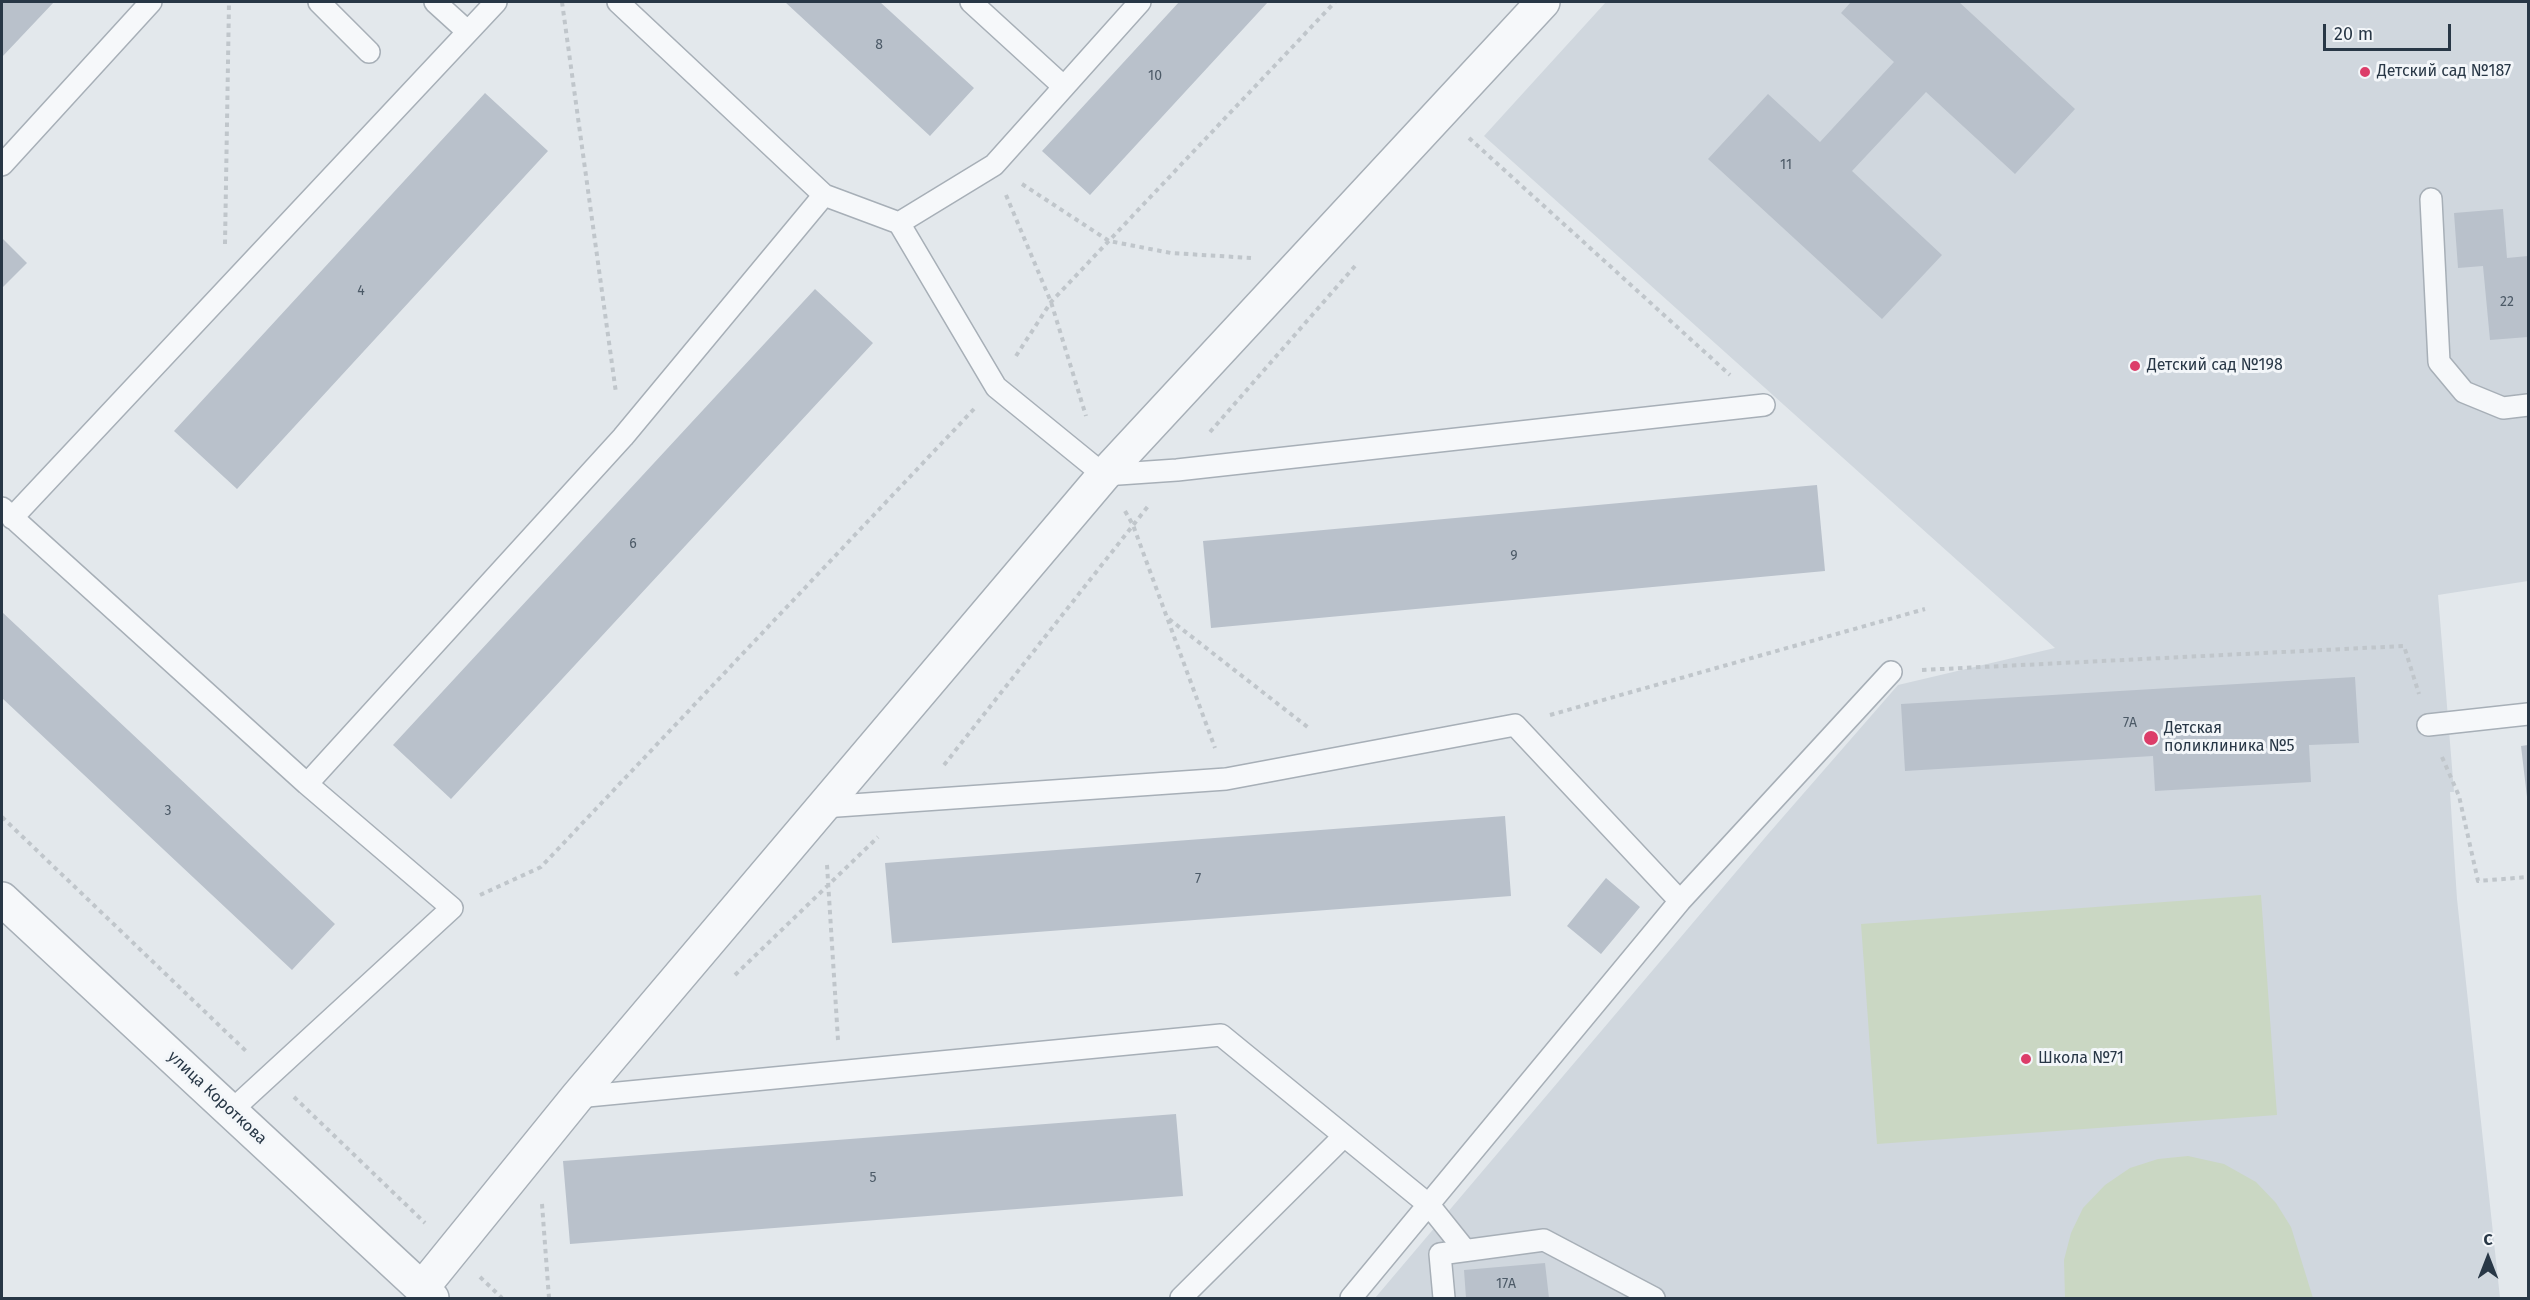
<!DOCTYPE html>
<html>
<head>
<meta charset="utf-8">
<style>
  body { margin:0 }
  #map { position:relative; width:2530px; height:1300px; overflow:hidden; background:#e3e8ec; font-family:"Fira Sans",sans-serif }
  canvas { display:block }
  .frame { position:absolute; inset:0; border:3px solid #283746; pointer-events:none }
  .north { position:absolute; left:2458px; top:1228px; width:60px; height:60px; -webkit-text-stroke:4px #f3f6f9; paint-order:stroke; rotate:0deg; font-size:16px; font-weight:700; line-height:24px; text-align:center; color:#283746 }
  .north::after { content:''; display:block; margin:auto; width:21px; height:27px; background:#283746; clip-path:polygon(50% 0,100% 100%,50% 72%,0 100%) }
  .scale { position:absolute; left:2323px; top:24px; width:128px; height:27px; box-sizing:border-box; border:3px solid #283746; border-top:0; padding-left:8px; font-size:18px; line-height:21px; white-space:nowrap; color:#283746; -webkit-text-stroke:4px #f3f6f9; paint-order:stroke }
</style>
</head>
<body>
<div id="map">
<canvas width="2530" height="1300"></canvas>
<div class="frame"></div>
<div class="north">С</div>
<div class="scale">20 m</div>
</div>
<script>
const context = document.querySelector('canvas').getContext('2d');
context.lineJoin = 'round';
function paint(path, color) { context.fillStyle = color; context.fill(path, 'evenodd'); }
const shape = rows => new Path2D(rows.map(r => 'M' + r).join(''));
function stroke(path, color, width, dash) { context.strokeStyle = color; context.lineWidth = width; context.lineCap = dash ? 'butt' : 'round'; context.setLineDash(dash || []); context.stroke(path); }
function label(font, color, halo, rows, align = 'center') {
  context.font = font + ' "Fira Sans",sans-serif'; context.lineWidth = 6; context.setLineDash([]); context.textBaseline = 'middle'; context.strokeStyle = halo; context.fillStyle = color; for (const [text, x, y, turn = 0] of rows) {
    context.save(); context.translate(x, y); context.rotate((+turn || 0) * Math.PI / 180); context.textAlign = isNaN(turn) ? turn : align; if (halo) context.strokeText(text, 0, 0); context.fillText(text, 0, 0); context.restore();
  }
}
const built = shape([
  [1606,2,2528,2,2528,581,2438,595,2454,792,2450,792,2457,899,2500,1298,1375,1298,1769,833,1898,685,2055,648,1484,136]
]);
const green = shape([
  [2261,895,2277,1115,1877,1144,1861,924],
  [2188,1156,2224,1164,2256,1182,2276,1203,2291,1227,2313,1298,2065,1298,2064,1260,2071,1233,2083,1208,2105,1185,2130,1168,2158,1159]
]);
const building = shape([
  [2,2,54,2,2,57],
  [785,2,880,2,974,88,930,136],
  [1179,2,1268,2,1090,195,1042,151],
  [1851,2,1959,2,2075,109,2015,174,1926,92,1852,171,1942,255,1882,319,1708,159,1768,94,1820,142,1894,62,1841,13],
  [485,93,548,151,237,489,174,431],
  [2503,209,2507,258,2528,256,2528,337,2490,340,2483,266,2458,268,2454,213],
  [2,238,27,263,2,288],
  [815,289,873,343,451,799,393,745],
  [1817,485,1825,571,1211,628,1203,541],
  [2,612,335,924,292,970,2,698],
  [2355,677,2359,743,2309,745,2311,782,2155,791,2153,756,1905,771,1901,704],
  [2528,745,2528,797,2527,797,2521,746],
  [1505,816,1511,896,892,943,885,863],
  [1606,878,1640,907,1601,954,1567,926],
  [1176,1114,1183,1196,570,1244,563,1161],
  [1545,1263,1549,1298,1466,1298,1464,1270]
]);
const path = shape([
  [562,2,616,393],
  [1469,138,1730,375],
  [1022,184,1109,241,1171,253,1251,258],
  [1006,195,1051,302,1086,416],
  [225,244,229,2],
  [1016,356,1051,302,1335,2],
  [1210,432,1355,266],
  [1125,511,1133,525,1215,748],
  [1169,619,1310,729],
  [1922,670,2404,646,2419,694],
  [1550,715,1925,609],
  [2442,757,2459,796,2478,881,2528,877],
  [944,765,1149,505],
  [2,817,248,1053],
  [827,865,838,1040],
  [480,895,541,867,974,409],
  [735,975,878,837],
  [294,1097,425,1223],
  [542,1204,549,1298],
  [480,1277,502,1298]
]);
const lane = shape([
  [319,2,369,52],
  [435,2,467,31],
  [618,2,824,195,899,223,996,387,1104,475,1177,470,1764,405],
  [971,2,1064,87],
  [2,165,151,2],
  [2431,199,2439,362,2464,392,2503,408,2528,405],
  [899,223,994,165,1140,2],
  [2,508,307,784,452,908,231,1111],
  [12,518,496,2],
  [2428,725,2528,714],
  [307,784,623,437,824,195],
  [823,807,1226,779,1515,725,1680,901],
  [577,1097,1221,1035,1429,1205,1465,1250],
  [1181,1298,1344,1136],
  [1351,1298,1680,901,1891,672],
  [1444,1298,1440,1254,1544,1240,1654,1298]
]);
const street = shape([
  [2,899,432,1298],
  [422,1288,577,1097,1104,475,1543,2]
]);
const markers = [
  [2365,72,6,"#dc3d69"],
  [2135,366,6,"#dc3d69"],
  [2151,738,8,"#dc3d69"],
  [2026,1059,6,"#dc3d69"]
];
const numberNames = [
  ["8",879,45],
  ["10",1155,76],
  ["11",1786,165],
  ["4",361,291],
  ["22",2507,302],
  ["6",633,544],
  ["9",1514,556],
  ["7А",2130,723],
  ["3",168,811],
  ["7",1198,879],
  ["5",873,1178],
  ["17А",1506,1284]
];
const poiNames = [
  ["Детский сад №187",2377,72],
  ["Детский сад №198",2147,366],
  ["Детская",2164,729],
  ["поликлиника №5",2164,747],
  ["Школа №71",2038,1059]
];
const streetNames = [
  ["улица Короткова",217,1098,43]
];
paint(built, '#d0d7de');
paint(green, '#cad7c3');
paint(building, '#b9c1cb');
stroke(lane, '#a7afb7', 24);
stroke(street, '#a7afb7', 36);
stroke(path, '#c0c6cb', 4, [4.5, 4.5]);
stroke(lane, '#f6f8fa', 21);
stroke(street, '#f6f8fa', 33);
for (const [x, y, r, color] of markers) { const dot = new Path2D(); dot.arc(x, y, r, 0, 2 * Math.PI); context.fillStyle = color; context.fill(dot); stroke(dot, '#f3f6f9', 2); }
label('14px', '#4c5a67', null, numberNames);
label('16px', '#283746', '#f3f6f9', poiNames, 'left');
label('16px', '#283746', '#f3f6f9', streetNames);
</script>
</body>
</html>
